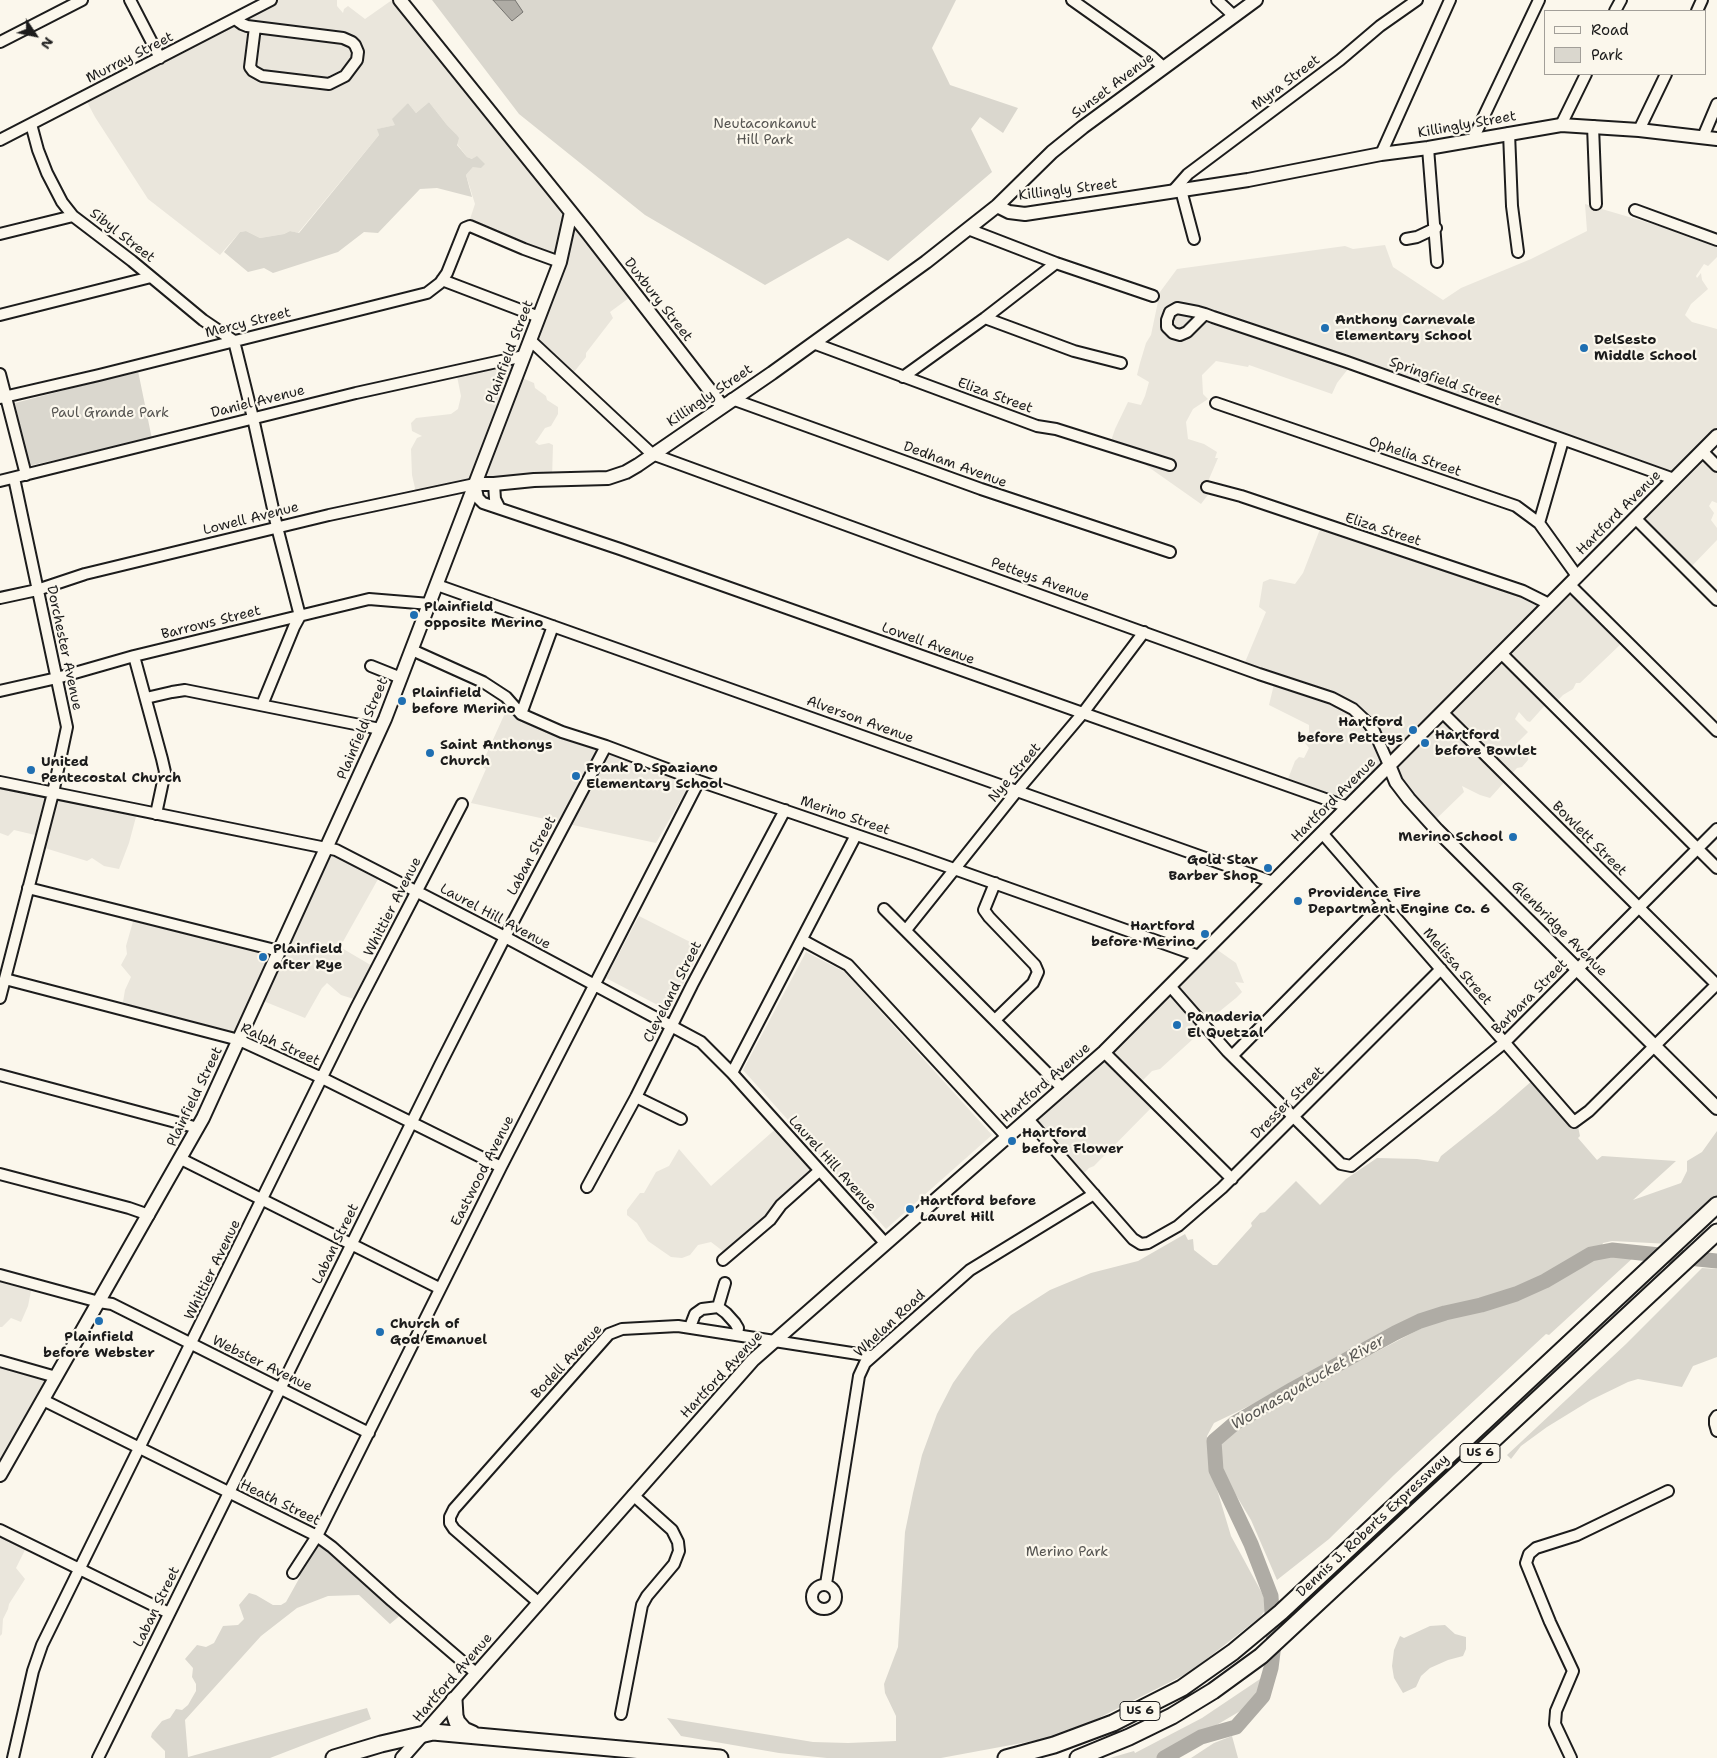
<!DOCTYPE html>
<html>
<head>
<meta charset="utf-8">
<style>
  body { margin:0 }
  #map { position:relative; width:1717px; height:1758px; overflow:hidden; background:#fbf7ec; font-family:"Shantell Sans",sans-serif }
  canvas { display:block }
  .legend { position:absolute; left:1544px; top:10px; width:162px; height:65px; box-sizing:border-box; background:#fbf7ec; border:1px solid #a29f99; margin:0; padding:6px 9px; list-style:none; font-size:15px; color:#1c1c1c }
  .legend li { display:flex; align-items:center; gap:10px; height:25px }
  .legend b { width:25px; border:1px solid #a29f99 }
  .north { position:absolute; left:10px; top:10px; width:50px; height:50px; -webkit-text-stroke:4px #fbf7ec; paint-order:stroke; rotate:124deg; font-size:14px; font-weight:700; line-height:20px; text-align:center; color:#1c1c1c }
  .north::after { content:''; display:block; margin:auto; width:18px; height:22px; background:#1c1c1c; clip-path:polygon(50% 0,100% 100%,50% 72%,0 100%) }
</style>
</head>
<body>
<div id="map">
<canvas width="1717" height="1758"></canvas>
<ul class="legend">
<li><b style="height:6px;background:#fbf7ec"></b>Road</li>
<li><b style="height:14px;background:#dad7ce"></b>Park</li>
</ul>
<div class="north">N</div>
</div>
<script>
const context = document.querySelector('canvas').getContext('2d');
context.lineJoin = 'round';
function paint(path, color) { context.fillStyle = color; context.fill(path, 'evenodd'); }
const shape = rows => new Path2D(rows.map(r => 'M' + r).join(''));
function stroke(path, color, width, dash) { context.strokeStyle = color; context.lineWidth = width; context.lineCap = dash ? 'butt' : 'round'; context.setLineDash(dash || []); context.stroke(path); }
function label(font, color, halo, rows, align = 'center') {
  context.font = font + ' "Shantell Sans",sans-serif'; context.lineWidth = 4.5; context.setLineDash([]); context.textBaseline = 'middle'; context.strokeStyle = halo; context.fillStyle = color; for (const [text, x, y, turn = 0] of rows) {
    context.save(); context.translate(x, y); context.rotate((+turn || 0) * Math.PI / 180); context.textAlign = isNaN(turn) ? turn : align; if (halo) context.strokeText(text, 0, 0); context.fillText(text, 0, 0); context.restore();
  }
}
const built = shape([
  [274,0,337,0,337,6,343,13,344,9,348,6,365,19,392,0,400,0,633,295,610,312,613,318,586,353,586,357,570,377,529,341,557,267,469,222,475,204,466,175,473,167,472,159,467,157,457,144,456,134,447,125,429,102,416,113,408,103,395,125,378,129,379,135,298,233,290,231,284,234,260,238,246,231,240,232,220,255,148,199,95,117,85,98],
  [1585,204,1717,243,1717,257,1708,266,1704,264,1696,276,1697,278,1701,273,1702,280,1708,289,1691,304,1685,315,1692,322,1717,329,1717,431,1700,448,1717,466,1717,503,1712,501,1709,506,1714,513,1711,520,1717,528,1717,540,1689,569,1634,518,1668,478,1524,427,1351,369,1348,369,1337,383,1332,394,1249,365,1248,367,1216,361,1202,375,1203,394,1208,399,1193,409,1186,422,1188,439,1204,444,1217,452,1215,458,1218,458,1209,479,1210,492,1201,504,1137,459,1110,444,1115,429,1128,402,1141,405,1145,396,1149,382,1137,375,1140,363,1146,343,1151,335,1160,292,1177,269,1345,246,1353,249,1385,245,1393,267,1443,300,1461,288,1531,259,1587,231],
  [517,357,515,375,534,383,535,388,546,396,547,400,558,407,558,414,551,426,545,428,537,440,535,442,539,445,549,443,553,445,552,479,417,497,412,475,411,449,417,438,422,436,412,431,411,423,416,418,451,414,458,409,461,396,456,371],
  [1322,524,1546,602,1564,585,1623,642,1580,683,1576,683,1573,689,1563,695,1553,705,1547,703,1530,722,1527,721,1519,712,1515,719,1528,732,1515,745,1528,757,1528,760,1522,767,1517,768,1490,798,1480,795,1462,786,1464,792,1431,824,1389,766,1346,805,1286,784,1295,761,1299,757,1304,758,1309,748,1305,743,1309,732,1309,725,1269,705,1275,680,1243,667,1266,612,1259,607,1263,582,1270,579,1295,584,1303,573],
  [506,711,521,721,690,784,656,843,471,803,486,769,481,766],
  [0,779,137,813,129,843,119,869,104,866,92,858,87,861,35,845,35,835,14,830,8,836,0,833],
  [323,849,382,872,340,947,374,967,357,1000,341,995,327,983,322,988,305,1018,256,998,239,1035,122,1008,125,990,131,977,121,965,127,954,126,946,134,918,275,951],
  [639,916,702,948,669,1011,606,978],
  [1209,944,1236,963,1244,983,1235,982,1242,992,1236,998,1204,1024,1204,1029,1160,1069,1152,1071,1139,1084,1154,1105,1094,1166,1089,1168,1078,1179,1030,1113],
  [806,952,845,972,992,1135,886,1229,743,1070],
  [779,1126,818,1168,728,1255,711,1242,698,1245,690,1255,682,1258,671,1257,648,1241,637,1223,627,1215,627,1210,640,1193,644,1193,656,1172,669,1166,679,1149,711,1186],
  [0,1276,32,1286,28,1306,21,1322,11,1318,2,1327,0,1327],
  [0,1363,51,1376,0,1469],
  [0,1529,28,1544,16,1568,25,1579,9,1604,8,1609,3,1619,2,1634,0,1636]
]);
const green = shape([
  [432,0,956,0,932,48,950,85,1018,108,1003,133,980,117,971,129,992,172,888,261,848,238,765,285,645,215,519,114],
  [429,102,447,125,456,134,459,138,457,145,467,157,472,159,477,156,485,164,481,168,473,167,466,175,472,197,437,188,420,189,378,233,364,232,338,252,273,273,264,268,248,272,224,252,240,232,246,231,260,238,284,234,290,231,299,233,379,135,377,129,395,125,392,119,408,103,416,113],
  [138,371,152,439,28,466,15,403],
  [1533,1080,1577,1122,1580,1136,1578,1138,1597,1160,1602,1156,1676,1161,1633,1200,1681,1183,1687,1171,1687,1161,1702,1152,1717,1131,1717,1202,1670,1244,1612,1241,1603,1243,1597,1259,1619,1254,1634,1257,1549,1335,1546,1334,1394,1475,1329,1539,1277,1580,1251,1520,1221,1470,1218,1459,1219,1441,1226,1432,1248,1416,1325,1379,1435,1321,1455,1313,1480,1311,1536,1292,1445,1311,1214,1423,1207,1436,1210,1466,1231,1536,1269,1606,1259,1618,1190,1672,1065,1735,941,1758,827,1758,779,1753,681,1736,667,1718,813,1742,848,1743,896,1741,896,1716,885,1693,884,1684,898,1647,905,1532,913,1493,922,1455,937,1414,953,1383,975,1352,992,1333,1011,1315,1050,1290,1091,1273,1138,1261,1185,1234,1188,1240,1193,1239,1194,1250,1213,1265,1217,1265,1252,1226,1251,1223,1260,1213,1265,1212,1296,1181,1320,1205,1346,1179,1377,1158,1417,1159,1438,1162,1441,1156,1495,1113],
  [1702,1268,1717,1269,1717,1357,1693,1366,1682,1387,1638,1379,1628,1382,1591,1400,1547,1427,1521,1446,1511,1459,1507,1455,1626,1344],
  [315,1538,403,1613,390,1624,359,1595,328,1596,297,1608,261,1636,185,1720,188,1757,367,1708,371,1719,270,1758,165,1758,165,1751,151,1737,152,1733,162,1721,170,1718,176,1709,182,1710,188,1705,196,1691,196,1684,192,1677,193,1668,185,1659,197,1645,206,1647,214,1643,223,1626,238,1625,244,1619,239,1605,249,1593,256,1595,273,1605,281,1605,286,1602,300,1577,299,1565],
  [1445,1625,1455,1634,1466,1637,1466,1649,1463,1656,1448,1660,1430,1668,1421,1676,1416,1687,1403,1693,1394,1678,1392,1666,1394,1650,1400,1636,1404,1638,1430,1626],
  [1263,1677,1257,1695,1247,1707,1198,1736,1169,1758,1110,1758,1134,1751,1135,1753,1202,1718],
  [1232,1736,1238,1758,1191,1758,1214,1743]
]);
const water = shape([
  [493,0,515,0,523,12,512,21,493,0]
]);
const river = shape([
  [1164,1758,1201,1737,1236,1727,1263,1696,1271,1668,1274,1644,1271,1596,1251,1544,1216,1470,1214,1441,1235,1423,1293,1389,1395,1333,1420,1321,1445,1313,1481,1305,1516,1294,1545,1281,1591,1254,1612,1250,1717,1261]
]);
const minor = shape([
  [130,0,160,58],
  [1072,0,1151,56,1163,67],
  [1217,0,1234,16],
  [1615,11,1621,0],
  [1697,11,1702,0],
  [235,19,242,24,247,26,343,38,352,42,355,45,358,52,357,60,345,76,329,84,262,76,253,71,250,67,255,27],
  [0,42,82,0],
  [31,124,38,150,47,173,62,202,73,216,132,261,203,320,234,341,253,418,277,527,300,616,294,627,262,705],
  [1561,125,1586,74],
  [1593,126,1596,204],
  [1639,130,1666,74],
  [1509,133,1512,206,1518,252],
  [1703,137,1717,104],
  [1473,139,1539,0],
  [0,140,271,0],
  [1428,148,1437,262],
  [1381,154,1450,0],
  [1181,190,1194,239],
  [1173,191,1188,174,1340,60,1380,26,1417,0],
  [1635,210,1717,240],
  [968,229,1056,263,1153,296],
  [0,234,73,216],
  [1406,239,1417,237,1436,228],
  [442,280,539,317],
  [1205,314,1187,332,1180,335,1173,333,1167,327,1167,320,1170,312,1177,308,1198,312,1205,314,1213,317,1347,362,1674,479],
  [0,315,151,277],
  [985,318,1074,351,1121,363],
  [530,340,652,454,920,552,1259,674,1332,698,1353,709,1369,724,1374,731,1389,765],
  [813,343,1037,426,1056,429,1170,465],
  [0,374,26,475],
  [903,377,985,318,1056,263],
  [0,398,99,375,427,293,440,283,447,273,465,228,470,226,524,249,560,262],
  [732,399,981,489,1170,552],
  [1216,403,1516,506,1539,523,1577,576],
  [1702,451,1717,466],
  [0,481,356,393,524,356],
  [494,484,495,499,499,507],
  [1207,487,1241,496,1523,591,1549,604],
  [1635,518,1717,600],
  [1539,523,1563,440],
  [1569,584,1717,731],
  [437,585,1273,882],
  [0,598,37,590,85,574,329,515,475,484,478,498,483,503,620,549,1348,807],
  [412,650,483,682,506,697,521,714,562,732,606,746,699,781,912,854,1199,956],
  [1501,653,1717,868],
  [134,656,162,759,165,772,156,814],
  [371,666,401,678],
  [0,691,57,678,134,656,369,599,430,604],
  [146,698,172,692,185,690,380,729],
  [1442,712,1717,985],
  [521,714,553,626],
  [0,782,336,850,505,937,701,1042,732,1073,885,1243],
  [1322,833,1574,1122,1589,1111,1716,985],
  [28,888,279,951],
  [884,909,1063,1089],
  [906,930,1017,791,1083,713,1144,632],
  [802,940,848,965,1007,1137],
  [5,979,239,1040,322,1078,501,1167],
  [1170,986,1227,1051,1341,1164,1351,1166,1504,1043,1717,829],
  [0,998,53,793,67,727,14,478],
  [995,1020,1033,983,1038,972,1035,965,989,917,984,910,995,883],
  [1104,1052,1232,1179],
  [1232,1056,1383,903],
  [732,1073,856,835],
  [0,1075,198,1128],
  [636,1097,681,1119],
  [1028,1119,1133,1239,1141,1244,1148,1243,1178,1226,1222,1188,1441,969],
  [181,1159,439,1288],
  [0,1174,129,1208,149,1215],
  [587,1187,636,1097,692,985,785,810],
  [723,1260,770,1220,781,1205,819,1171],
  [0,1275,99,1302,112,1304,369,1433],
  [718,1307,725,1283],
  [690,1327,695,1314,702,1309,718,1307,726,1313,735,1323,738,1328,737,1335],
  [0,1361,56,1377],
  [43,1400,317,1536,332,1547,392,1601,477,1674],
  [1717,1416,1715,1419,1715,1424,1717,1431],
  [0,1530,169,1613],
  [293,1573,317,1536,501,1167,699,781],
  [826,1584,859,1376,865,1363,970,1270,1094,1194],
  '812 1597a12 12 0 1 1 24 0a12 12 0 1 1-24 0Z',
  [539,1603,454,1529,450,1523,450,1517,454,1509,609,1334,622,1329,678,1326,871,1356],
  [621,1714,642,1605,647,1596,674,1564,679,1551,678,1542,672,1530,633,1495],
  [13,1758,33,1671,42,1645,356,1008,462,804],
  [98,1758,440,1065,505,937,606,746],
  [1571,1758,1555,1724,1556,1711,1573,1671,1550,1622,1526,1563,1529,1554,1536,1548,1577,1535,1668,1491]
]);
const major = shape([
  [400,0,587,232,722,406],
  [997,206,1009,212,1025,214,1248,180,1381,154,1428,148,1561,125,1639,130,1717,139],
  [475,484,494,484,534,480,608,478,626,472,638,465,772,373,926,262,997,206,1052,152,1083,127,1256,0],
  [1389,765,1396,782,1409,799,1437,830,1717,1108],
  [0,1475,203,1118,385,719,560,262,571,212],
  [402,1758,753,1360,1104,1052,1717,436]
]);
const highway = shape([
  [454,1700,455,1716,457,1722,464,1730,473,1734],
  [334,1758,381,1744,433,1732,720,1758],
  [1006,1758,1054,1745,1113,1723,1182,1688,1233,1652,1281,1612,1717,1205],
  [1078,1758,1129,1737,1172,1716,1213,1691,1261,1656,1717,1232]
]);
const markers = [
  [1325,328,5,"#1f6fb2"],
  [1584,348,5,"#1f6fb2"],
  [414,615,5,"#1f6fb2"],
  [402,701,5,"#1f6fb2"],
  [1413,730,5,"#1f6fb2"],
  [1425,743,5,"#1f6fb2"],
  [430,753,5,"#1f6fb2"],
  [31,770,5,"#1f6fb2"],
  [576,776,5,"#1f6fb2"],
  [1513,837,5,"#1f6fb2"],
  [1268,868,5,"#1f6fb2"],
  [1298,901,5,"#1f6fb2"],
  [1205,934,5,"#1f6fb2"],
  [263,957,5,"#1f6fb2"],
  [1177,1025,5,"#1f6fb2"],
  [1012,1141,5,"#1f6fb2"],
  [910,1209,5,"#1f6fb2"],
  [99,1321,5,"#1f6fb2"],
  [380,1332,5,"#1f6fb2"]
];
const shields = [
  [1480,1453,40],
  [1140,1711,40]
];
const shieldNames = [
  ["US 6",1480,1453],
  ["US 6",1140,1711]
];
const streetNames = [
  ["Murray Street",130,58,-27],
  ["Myra Street",1286,83,-37],
  ["Sunset Avenue",1113,86,-37],
  ["Killingly Street",1467,125,-10],
  ["Killingly Street",1068,190,-7],
  ["Sibyl Street",122,236,38],
  ["Duxbury Street",658,300,52],
  ["Mercy Street",248,323,-14],
  ["Plainfield Street",510,352,-69],
  ["Springfield Street",1445,382,20],
  ["Killingly Street",710,396,-34],
  ["Eliza Street",995,396,20],
  ["Daniel Avenue",258,402,-14],
  ["Ophelia Street",1415,457,19],
  ["Dedham Avenue",955,465,20],
  ["Hartford Avenue",1619,513,-45],
  ["Lowell Avenue",251,519,-14],
  ["Eliza Street",1383,530,18],
  ["Petteys Avenue",1040,580,20],
  ["Barrows Street",211,623,-14],
  ["Lowell Avenue",928,644,20],
  ["Dorchester Avenue",64,648,78],
  ["Alverson Avenue",860,720,20],
  ["Plainfield Street",363,729,-67],
  ["Nye Street",1015,773,-50],
  ["Hartford Avenue",1334,800,-45],
  ["Merino Street",845,816,19],
  ["Bowlett Street",1589,839,45],
  ["Laban Street",532,856,-62],
  ["Whittier Avenue",393,907,-63],
  ["Laurel Hill Avenue",495,917,28],
  ["Glenbridge Avenue",1559,929,45],
  ["Melissa Street",1457,967,49],
  ["Cleveland Street",673,992,-63],
  ["Barbara Street",1530,997,-45],
  ["Ralph Street",280,1045,24],
  ["Hartford Avenue",1046,1083,-41],
  ["Plainfield Street",195,1097,-64],
  ["Dresser Street",1288,1103,-45],
  ["Laurel Hill Avenue",832,1164,48],
  ["Eastwood Avenue",483,1171,-63],
  ["Laban Street",336,1244,-64],
  ["Whittier Avenue",213,1270,-64],
  ["Whelan Road",890,1324,-43],
  ["Bodell Avenue",567,1362,-47],
  ["Webster Avenue",262,1364,26],
  ["Hartford Avenue",722,1375,-47],
  ["Heath Street",280,1503,26],
  ["Dennis J. Roberts Expressway",1373,1526,-43],
  ["Laban Street",157,1607,-64],
  ["Hartford Avenue",453,1678,-49]
];
const parkNames = [
  ["Neutaconkanut",765,124],
  ["Hill Park",765,140],
  ["Paul Grande Park",110,413],
  ["Merino Park",1067,1552]
];
const poiNames = [
  ["Anthony Carnevale",1335,320],
  ["Elementary School",1335,336],
  ["DelSesto",1594,340],
  ["Middle School",1594,356],
  ["Plainfield",424,607],
  ["opposite Merino",424,623],
  ["Plainfield",412,693],
  ["before Merino",412,709],
  ["Hartford",1403,722,"right"],
  ["before Petteys",1403,738,"right"],
  ["Hartford",1435,735],
  ["before Bowlet",1435,751],
  ["Saint Anthonys",440,745],
  ["Church",440,761],
  ["United",41,762],
  ["Pentecostal Church",41,778],
  ["Frank D. Spaziano",586,768],
  ["Elementary School",586,784],
  ["Merino School",1503,837,"right"],
  ["Gold Star",1258,860,"right"],
  ["Barber Shop",1258,876,"right"],
  ["Providence Fire",1308,893],
  ["Department Engine Co. 6",1308,909],
  ["Hartford",1195,926,"right"],
  ["before Merino",1195,942,"right"],
  ["Plainfield",273,949],
  ["after Rye",273,965],
  ["Panaderia",1187,1017],
  ["El Quetzal",1187,1033],
  ["Hartford",1022,1133],
  ["before Flower",1022,1149],
  ["Hartford before",920,1201],
  ["Laurel Hill",920,1217],
  ["Church of",390,1324],
  ["God Emanuel",390,1340],
  ["Plainfield",99,1337,"center"],
  ["before Webster",99,1353,"center"]
];
const waterNames = [
  ["Woonasquatucket River",1308,1383,-30]
];
paint(built, '#eae6dc');
paint(green, '#dad7ce');
paint(water, '#afaca5');
stroke(water, '#74726e', 1);
stroke(river, '#afaca5', 15);
stroke(minor, '#1c1c1c', 14);
stroke(major, '#1c1c1c', 16);
stroke(highway, '#1c1c1c', 19);
stroke(minor, '#fbf7ec', 10);
stroke(major, '#fbf7ec', 12);
stroke(highway, '#fbf7ec', 15);
for (const [x, y, r, color] of markers) { const dot = new Path2D(); dot.arc(x, y, r, 0, 2 * Math.PI); context.fillStyle = color; context.fill(dot); stroke(dot, '#fbf7ec', 2); }
for (const [x, y, w] of shields) { const box = new Path2D(); box.roundRect(x - w / 2, y - 9.5, w, 19, 4); context.fillStyle = '#fbf7ec'; context.fill(box); stroke(box, '#1c1c1c', 1); }
label('bold 12px', '#1c1c1c', null, shieldNames);
label('14px', '#1c1c1c', '#fbf7ec', streetNames);
label('14px', '#555451', '#fbf7ec', parkNames);
label('bold 14px', '#1c1c1c', '#fbf7ec', poiNames, 'left');
label('italic 15px', '#575653', '#fbf7ec', waterNames);
</script>
</body>
</html>
